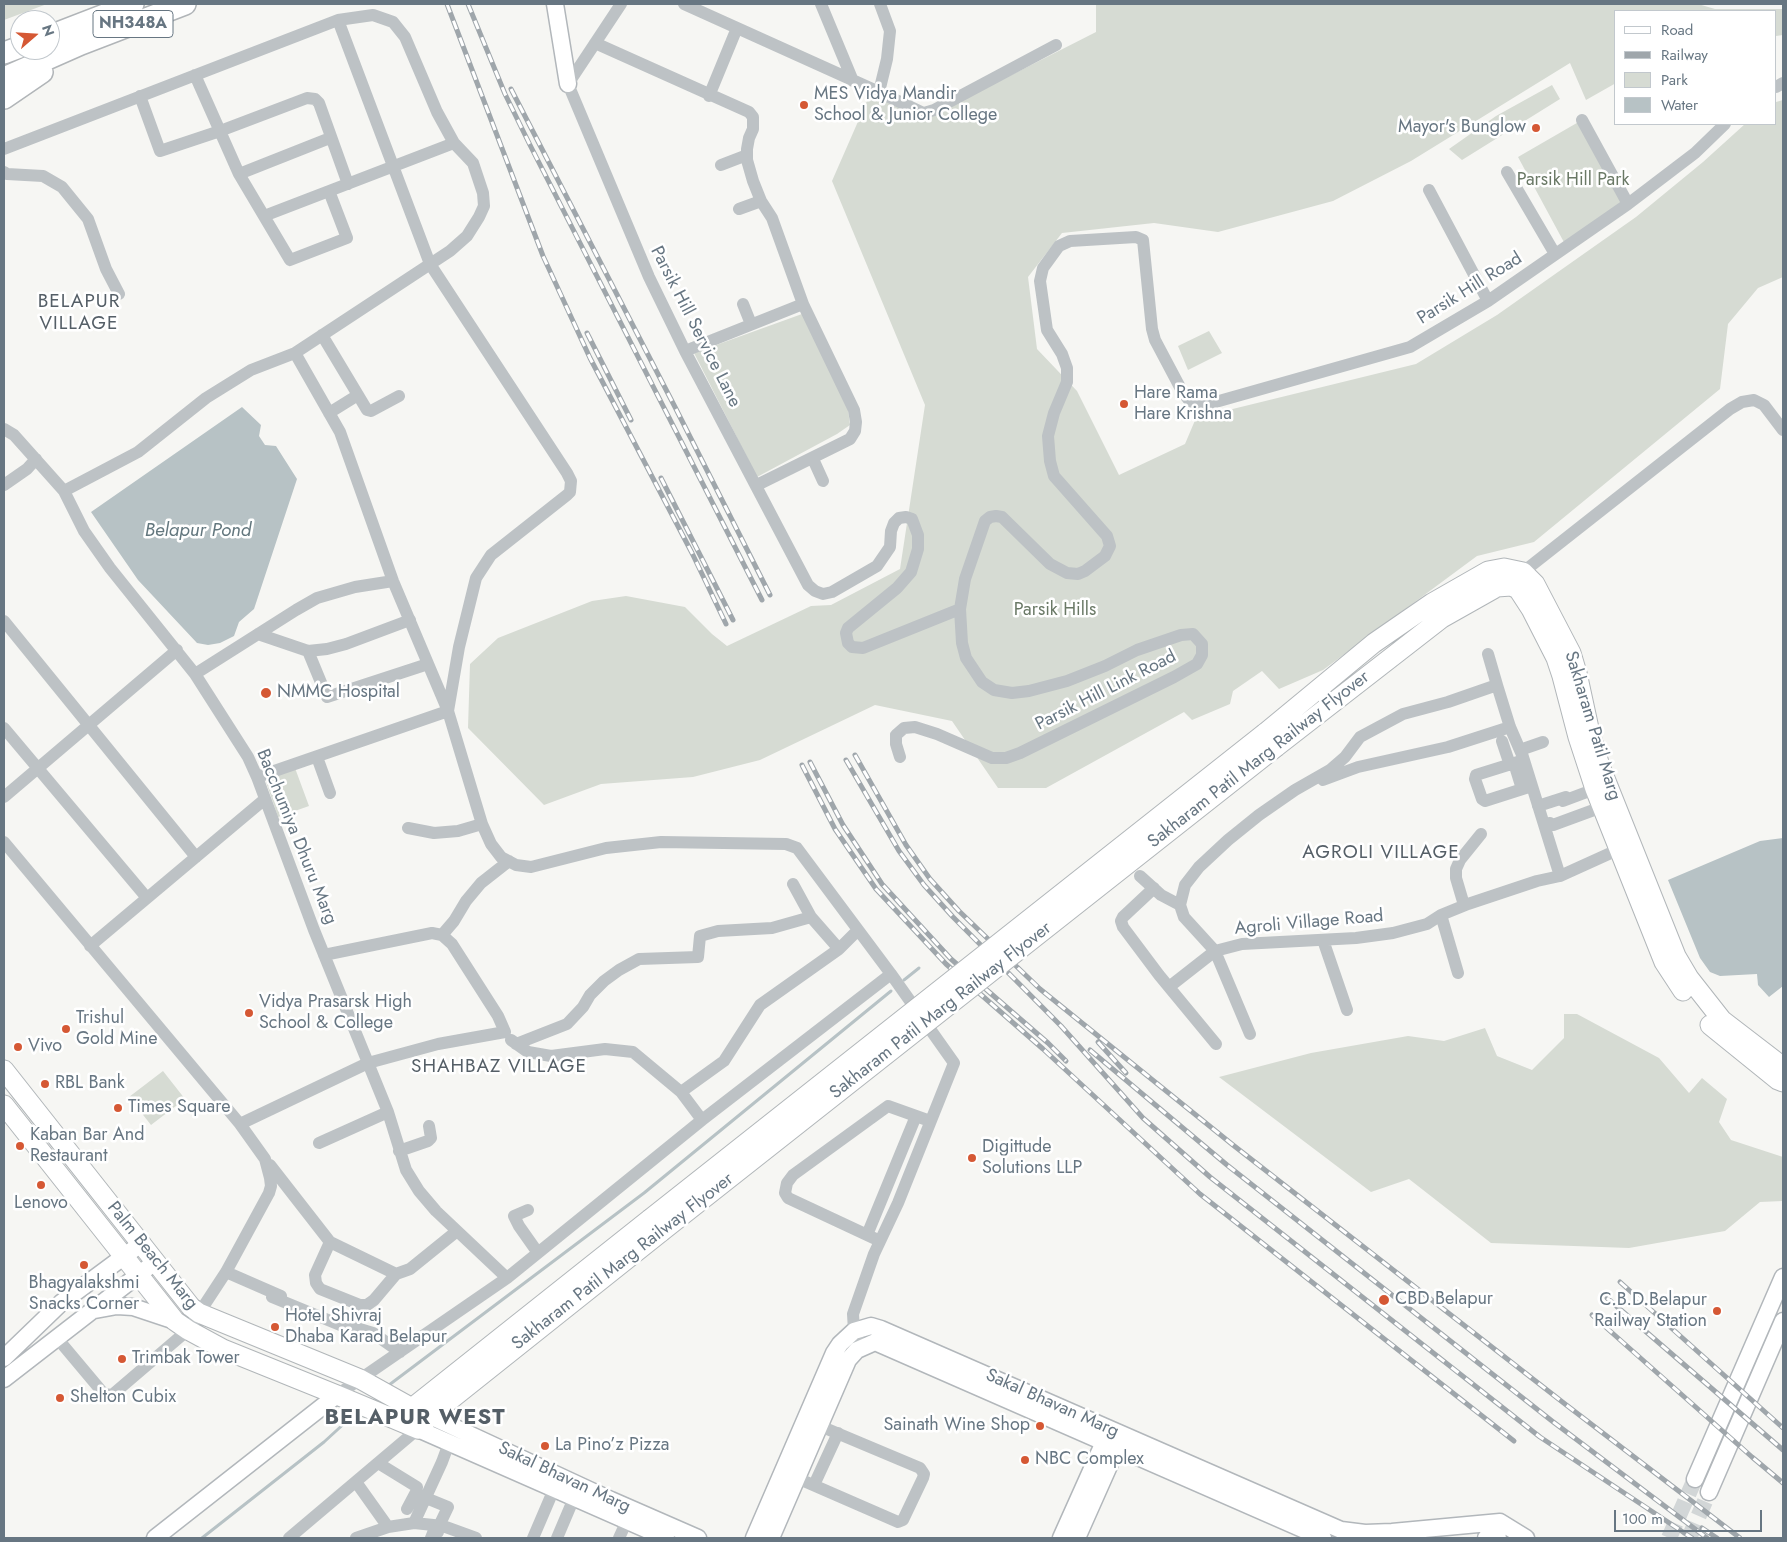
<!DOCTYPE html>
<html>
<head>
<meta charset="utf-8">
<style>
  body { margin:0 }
  #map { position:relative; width:1787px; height:1542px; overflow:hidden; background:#f6f6f3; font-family:Jost,sans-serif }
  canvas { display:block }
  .frame { position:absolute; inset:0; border:5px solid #677682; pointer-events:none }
  .legend { position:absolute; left:1614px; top:10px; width:162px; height:115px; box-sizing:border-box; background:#fff; border:1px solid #c2c8cd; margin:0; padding:6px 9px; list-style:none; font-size:15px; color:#677682 }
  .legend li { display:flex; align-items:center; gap:10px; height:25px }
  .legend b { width:25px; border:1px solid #c2c8cd }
  .north { position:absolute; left:10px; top:10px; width:50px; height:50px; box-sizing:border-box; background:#fff; border:1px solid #c2c8cd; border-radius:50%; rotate:71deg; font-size:14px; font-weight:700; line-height:20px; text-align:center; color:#677682 }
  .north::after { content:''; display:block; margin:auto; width:18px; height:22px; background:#d55834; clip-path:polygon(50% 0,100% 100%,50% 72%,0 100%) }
  .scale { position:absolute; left:1614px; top:1510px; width:148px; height:22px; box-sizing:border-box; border:2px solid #677682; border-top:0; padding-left:6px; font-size:15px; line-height:18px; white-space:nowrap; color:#677682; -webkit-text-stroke:4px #fff; paint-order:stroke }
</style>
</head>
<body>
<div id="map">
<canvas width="1787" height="1542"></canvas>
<div class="frame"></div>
<ul class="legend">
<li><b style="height:6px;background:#fff"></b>Road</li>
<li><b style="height:6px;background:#9fa6ab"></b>Railway</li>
<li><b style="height:14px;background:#d6dbd3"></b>Park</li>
<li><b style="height:14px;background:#b7c2c5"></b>Water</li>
</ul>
<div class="north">N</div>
<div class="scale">100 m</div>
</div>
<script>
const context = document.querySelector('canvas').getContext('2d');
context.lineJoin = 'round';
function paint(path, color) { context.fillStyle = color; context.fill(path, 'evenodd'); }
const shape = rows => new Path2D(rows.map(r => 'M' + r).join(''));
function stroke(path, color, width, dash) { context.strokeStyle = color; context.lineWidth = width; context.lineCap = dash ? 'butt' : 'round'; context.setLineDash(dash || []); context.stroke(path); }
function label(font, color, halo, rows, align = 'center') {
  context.font = font + ' Jost,sans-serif'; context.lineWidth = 5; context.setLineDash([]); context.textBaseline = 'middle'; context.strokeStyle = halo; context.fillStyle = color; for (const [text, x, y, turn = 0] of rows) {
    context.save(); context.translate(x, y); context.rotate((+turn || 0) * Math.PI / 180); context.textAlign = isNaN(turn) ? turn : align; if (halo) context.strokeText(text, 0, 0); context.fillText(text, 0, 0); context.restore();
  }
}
const green = shape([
  [4,4,47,4,4,20],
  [1096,4,1698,4,1715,9,1783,9,1783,35,1776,36,1776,11,1616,11,1616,83,1586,100,1570,63,1411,161,1333,201,1218,232,1154,223,1062,233,1028,277,1037,349,1077,391,1119,475,1185,444,1196,418,1416,364,1497,315,1636,217,1703,162,1745,124,1776,124,1776,102,1783,100,1783,277,1758,288,1728,324,1720,389,1534,542,1477,556,1323,670,1279,689,1262,671,1233,691,1230,704,1192,720,1184,712,1046,788,998,788,952,721,875,705,760,760,693,777,601,784,544,805,468,728,470,664,498,638,592,601,626,596,685,607,712,634,727,646,811,606,831,605,900,569,925,405,832,181,874,85,925,119,1096,32],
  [1552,85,1560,99,1462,160,1449,149,1496,116],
  [1582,120,1628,204,1566,246,1518,157],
  [802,314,848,409,850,425,837,434,757,477,694,353],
  [1209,331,1222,353,1188,370,1178,346],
  [295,768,309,806,278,817,265,779],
  [1564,1014,1577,1014,1659,1058,1689,1093,1702,1078,1727,1099,1719,1122,1731,1140,1783,1157,1783,1201,1760,1202,1725,1231,1629,1248,1491,1243,1409,1179,1371,1192,1219,1077,1311,1053,1408,1036,1444,1041,1485,1028,1497,1056,1532,1070,1564,1038],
  [163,1071,185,1099,151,1125,129,1097]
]);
const water = shape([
  [242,407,261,425,259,436,265,445,276,446,297,479,254,609,239,622,234,636,220,643,208,645,197,643,138,580,91,512],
  [1783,838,1783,986,1769,997,1758,985,1757,974,1720,976,1710,972,1700,958,1668,880,1760,841]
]);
const stream = shape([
  [904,980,919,968],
  [389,1385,644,1193,891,991],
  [202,1538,324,1442,348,1420]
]);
const secondaryTunnel = shape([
  [1669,1538,1695,1479],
  [1689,1538,1709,1492]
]);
const street = shape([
  [621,4,568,84,649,277,685,351,808,585,815,591,823,594,832,592,877,566,890,547,891,531,894,523,899,518,906,517,912,519,918,535,918,549,911,572,897,588,848,628,846,633,848,643,852,647,863,648,960,609],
  [684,4,879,92,887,59,890,31,880,4],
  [821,4,853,81],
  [338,20,430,264,567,473,571,481,570,492,567,495,491,555,476,578,459,647,448,711],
  [595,43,749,112,753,117,753,129,749,138,747,149,747,160,753,181,761,201,772,218,803,304,854,410,856,422,855,431,850,439,757,485],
  [195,75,239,174,290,260,347,238,329,191],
  [1776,87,1783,83],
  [879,92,921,112,924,113,934,110,1056,45],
  [140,96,160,151,220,131,307,98,315,99,319,103,348,184],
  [709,96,737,28],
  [1582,120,1628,204],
  [4,149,338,20,373,15,393,22,405,37,437,112,454,143,473,163,483,193,484,206,479,217,467,236,450,251,295,353,251,370,206,398,138,452,64,491],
  [721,165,747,155],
  [4,172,7,174,43,176,62,187,88,219,106,269,119,294],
  [1507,172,1555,254],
  [239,174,330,138],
  [1429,190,1488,301],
  [739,209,761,201],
  [264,216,454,143],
  [743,304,751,324],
  [322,335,367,410,371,411,399,396],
  [685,351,803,304],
  [295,353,340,432,393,581,448,711,482,824,491,844,501,857,516,865,531,867,606,848,661,842,786,844,797,848,891,974,954,1063,898,1203,874,1254,853,1314,854,1331,861,1347],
  [329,413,358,395],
  [4,429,14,435,64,491,84,531,110,568,195,674,248,757,257,777,314,930,388,1112,406,1170,419,1191,436,1211,507,1278],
  [813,459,823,481],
  [4,485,27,469,36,459],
  [1523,572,1730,409,1742,402,1754,400,1764,405,1783,430],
  [4,621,196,857],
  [258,634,308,651,327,649,346,644,410,620],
  [308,651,327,697,428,664],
  [1488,654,1497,685],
  [195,674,296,610,317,598,355,587,393,581],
  [4,728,147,898],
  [1502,741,1510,765],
  [1520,750,1543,742],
  [317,757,330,793],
  [900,757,896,744,896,735,904,728,915,727,937,734,992,758,1006,758,1020,753,1174,677,1197,664,1202,655,1202,644,1193,634,1181,635,1137,650,1105,666,1067,681,1029,691,1012,693,994,690,982,682,966,658,962,643,960,609,965,579,985,521,990,517,996,516,1002,517,1050,564,1067,573,1078,574,1085,571,1105,556,1110,546,1107,536,1054,476,1050,461,1048,436,1054,413,1067,382,1067,368,1062,354,1047,330,1040,281,1043,268,1059,246,1070,241,1136,237,1143,240,1152,329,1155,340,1182,391,1188,399,1195,404,1202,405,1212,403,1410,347,1488,301,1628,204,1695,153,1725,124],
  [1524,760,1476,775,1475,779,1482,799,1485,801,1532,786],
  [1514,763,1522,789],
  [257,777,448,711],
  [1323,780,1358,767,1448,747,1510,727],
  [4,797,177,650],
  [1563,801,1595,789],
  [1538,806,1566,797],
  [1550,823,1553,825,1602,807],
  [408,828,434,833,458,831,482,824],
  [4,842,240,1124,265,1159,270,1178,271,1186,269,1193,226,1272,188,1330,112,1395,104,1394,57,1338],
  [1140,876,1161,895,1180,905,1184,917,1215,951,1242,944,1356,938,1393,933,1427,924,1441,915,1468,904,1537,881,1560,876,1624,847],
  [793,884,811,917],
  [1154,888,1123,917,1121,921,1123,927,1159,975,1216,1044],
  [1180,905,1185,885,1199,867,1228,840,1259,815,1295,790,1330,770,1345,757,1360,737,1403,714,1448,702,1497,685,1510,727,1523,757,1560,876],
  [1464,905,1456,878,1456,869,1460,860,1481,834],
  [1441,915,1458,973],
  [442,935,454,921,466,901,481,883,509,861],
  [1323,940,1347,1010],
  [90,946,265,799],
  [1169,987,1215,951,1250,1034],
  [511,1040,528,1052,551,1056,605,1049,633,1052,681,1092,702,1120],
  [516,1044,567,1024,583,1007,590,995,604,981,619,970,639,959,698,957,700,936,718,931,772,928,811,917,839,949],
  [681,1092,724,1061,760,1005,839,949,858,930],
  [240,1124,368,1063,438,1044,505,1032,498,1016,452,944,442,935,432,933,324,955],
  [319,1143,388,1112],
  [399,1151,428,1141,431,1138,429,1126],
  [270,1165,330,1242,396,1274,410,1269,457,1231],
  [528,1210,514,1216,519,1226,538,1253],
  [867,1235,916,1116],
  [880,1241,788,1198,785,1193,787,1183,793,1175,888,1106,930,1121],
  [330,1242,315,1275,316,1283,320,1289,360,1305,367,1305,374,1300,396,1274],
  [226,1272,281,1296],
  [272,1297,345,1327,350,1326,373,1333,400,1352],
  [337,1395,507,1278,702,1120,891,974],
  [378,1463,417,1487,416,1492,407,1509],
  [797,1478,898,1522,903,1520,923,1478,924,1474,920,1468,820,1426],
  [356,1482,388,1527],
  [814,1485,838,1433],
  [426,1498,448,1507,439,1526,438,1532,433,1533,431,1538],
  [414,1523,442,1462,449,1443],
  [289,1538,418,1429],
  [356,1538,388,1527,414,1523,443,1526,476,1538],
  [533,1538,554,1489],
  [557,1538,574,1498],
  [619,1538,630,1514]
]);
const secondary = shape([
  [555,4,568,84],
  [95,1310,117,1306,133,1307,175,1321],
  [4,1358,61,1303,142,1243],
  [4,1379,155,1262],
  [430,1416,611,1500,698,1538],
  [418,1429,666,1538],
  [1695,1479,1783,1277],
  [1709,1492,1783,1321],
  [155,1538,337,1395],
  [754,1538,834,1353,840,1344,854,1331,871,1326,881,1329,1341,1530,1365,1533,1392,1532,1500,1522,1526,1538],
  [771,1538,848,1360,857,1350,875,1342,1323,1538],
  [1061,1538,1104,1442,1112,1435],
  [1077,1538,1117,1448,1116,1439],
  [1486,1538,1498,1538]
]);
const primary = shape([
  [1265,733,1374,643,1432,603,1488,571,1504,568,1523,572,1535,584,1571,653,1577,673,1590,733,1600,766,1676,956,1689,978,1722,1020,1783,1067],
  [1276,747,1442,618,1497,587,1511,586,1518,589,1531,609,1556,658,1562,676,1578,737,1595,789,1664,962,1683,991],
  [1710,1025,1778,1080,1783,1082],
  [4,1070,191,1307,199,1313,360,1379,412,1408,430,1416],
  [4,1105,175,1321,188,1330,223,1349,337,1395,418,1429,430,1416,661,1232],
  [407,1415,412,1408,650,1219]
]);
const highway = shape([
  [50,36,133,4],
  [4,53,20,47],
  [4,78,81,44,185,4],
  [4,98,42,72]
]);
const rail = shape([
  [447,4,543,256,590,358,692,553,726,624],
  [468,4,505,94,530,145,762,600],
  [511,89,676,409,770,595],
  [587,333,631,420],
  [661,478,733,620],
  [855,755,906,845,930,879,959,911,1040,989,1233,1145,1565,1404,1740,1538],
  [846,760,899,851,924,885,953,917,1061,1026,1143,1118,1210,1177,1540,1437,1692,1538],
  [810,762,843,825,882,884,951,959,1048,1043,1066,1061],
  [802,765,835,829,876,889,946,964,1043,1049,1200,1194,1514,1441],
  [1098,1042,1126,1073],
  [1090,1050,1227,1165,1552,1421,1707,1538],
  [1620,1282,1783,1428],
  [1607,1298,1783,1450],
  [1592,1315,1752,1457,1783,1483],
  [1702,1528,1717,1538]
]);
const primaryBridge = shape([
  [650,1219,1265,733],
  [661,1232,1276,747]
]);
const markers = [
  [804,105,5,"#d55834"],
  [1536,128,5,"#d55834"],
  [1124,404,5,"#d55834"],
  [266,693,6,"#d55834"],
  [249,1013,5,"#d55834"],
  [66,1029,5,"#d55834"],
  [18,1047,5,"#d55834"],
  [45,1084,5,"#d55834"],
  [118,1108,5,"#d55834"],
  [20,1146,5,"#d55834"],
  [972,1158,5,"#d55834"],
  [41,1185,5,"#d55834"],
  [84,1265,5,"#d55834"],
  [1384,1300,6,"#d55834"],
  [1717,1311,5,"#d55834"],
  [275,1327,5,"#d55834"],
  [122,1359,5,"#d55834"],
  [60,1398,5,"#d55834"],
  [1040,1426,5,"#d55834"],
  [545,1446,5,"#d55834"],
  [1025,1460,5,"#d55834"]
];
const shields = [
  [133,24,80]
];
const shieldNames = [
  ["NH348A",133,24]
];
const poiNames = [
  ["MES Vidya Mandir",814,95],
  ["School & Junior College",814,116],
  ["Mayor's Bunglow",1526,128,"right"],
  ["Hare Rama",1134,394],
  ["Hare Krishna",1134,415],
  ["NMMC Hospital",277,693],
  ["Vidya Prasarsk High",259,1003],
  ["School & College",259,1024],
  ["Trishul",76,1019],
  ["Gold Mine",76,1040],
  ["Vivo",28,1047],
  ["RBL Bank",55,1084],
  ["Times Square",128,1108],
  ["Kaban Bar And",30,1136],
  ["Restaurant",30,1157],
  ["Digittude",982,1148],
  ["Solutions LLP",982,1169],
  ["Lenovo",41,1204,"center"],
  ["Bhagyalakshmi",84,1284,"center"],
  ["Snacks Corner",84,1305,"center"],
  ["CBD Belapur",1395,1300],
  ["C.B.D.Belapur",1707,1301,"right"],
  ["Railway Station",1707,1322,"right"],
  ["Hotel Shivraj",285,1317],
  ["Dhaba Karad Belapur",285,1338],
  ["Trimbak Tower",132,1359],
  ["Shelton Cubix",70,1398],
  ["Sainath Wine Shop",1030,1426,"right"],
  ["La Pino’z Pizza",555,1446],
  ["NBC Complex",1035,1460]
];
const parkNames = [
  ["Parsik Hill Park",1573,181],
  ["Parsik Hills",1055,611]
];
const streetNames = [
  ["Parsik Hill Road",1470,289,-32],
  ["Parsik Hill Service Lane",695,327,63],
  ["Parsik Hill Link Road",1106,691,-27],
  ["Sakharam Patil Marg",1592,726,73],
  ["Sakharam Patil Marg Railway Flyover",1259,760,-38],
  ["Bacchumiya Dhuru Marg",296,837,68],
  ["Agroli Village Road",1309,923,-5],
  ["Sakharam Patil Marg Railway Flyover",941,1011,-38],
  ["Palm Beach Marg",152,1256,51],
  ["Sakharam Patil Marg Railway Flyover",623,1262,-38],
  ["Sakal Bhavan Marg",1052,1404,24],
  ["Sakal Bhavan Marg",564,1478,25]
];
const neighbourhoodNames = [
  ["BELAPUR",79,302],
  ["VILLAGE",79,324],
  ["AGROLI VILLAGE",1381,853],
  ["SHAHBAZ VILLAGE",499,1067]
];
const waterNames = [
  ["Belapur Pond",198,531]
];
const districtNames = [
  ["BELAPUR WEST",415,1419]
];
paint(green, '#d6dbd3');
paint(water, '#b7c2c5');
stroke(stream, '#b7c2c5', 3);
stroke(secondaryTunnel, '#d2d6d7', 16, [16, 8]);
stroke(secondary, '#b2b7bb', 19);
stroke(primary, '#b1b6b9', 21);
stroke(highway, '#b1b5b8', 24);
stroke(street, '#bdc2c5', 12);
stroke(secondary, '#fff', 16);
stroke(primary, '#fff', 19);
stroke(highway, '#fff', 21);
stroke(rail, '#9fa6ab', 5);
stroke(rail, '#fff', 3, [9]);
stroke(primaryBridge, '#b1b6b9', 21, []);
stroke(primaryBridge, '#fff', 19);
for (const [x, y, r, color] of markers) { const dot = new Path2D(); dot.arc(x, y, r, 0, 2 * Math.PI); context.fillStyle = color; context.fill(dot); stroke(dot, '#fff', 2); }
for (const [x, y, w] of shields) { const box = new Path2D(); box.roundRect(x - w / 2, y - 13.5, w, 27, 4); context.fillStyle = '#fff'; context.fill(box); stroke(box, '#677682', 1); }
label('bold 16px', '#677682', null, shieldNames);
label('18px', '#677682', '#fff', poiNames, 'left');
label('18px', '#6a7966', '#fff', parkNames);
label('18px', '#677682', '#fff', streetNames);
context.letterSpacing = '1px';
label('19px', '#555f67', '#fff', neighbourhoodNames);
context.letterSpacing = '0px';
label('italic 19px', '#63777e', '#fff', waterNames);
context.letterSpacing = '1px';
label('bold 22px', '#555f67', '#fff', districtNames);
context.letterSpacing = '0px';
</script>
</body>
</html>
